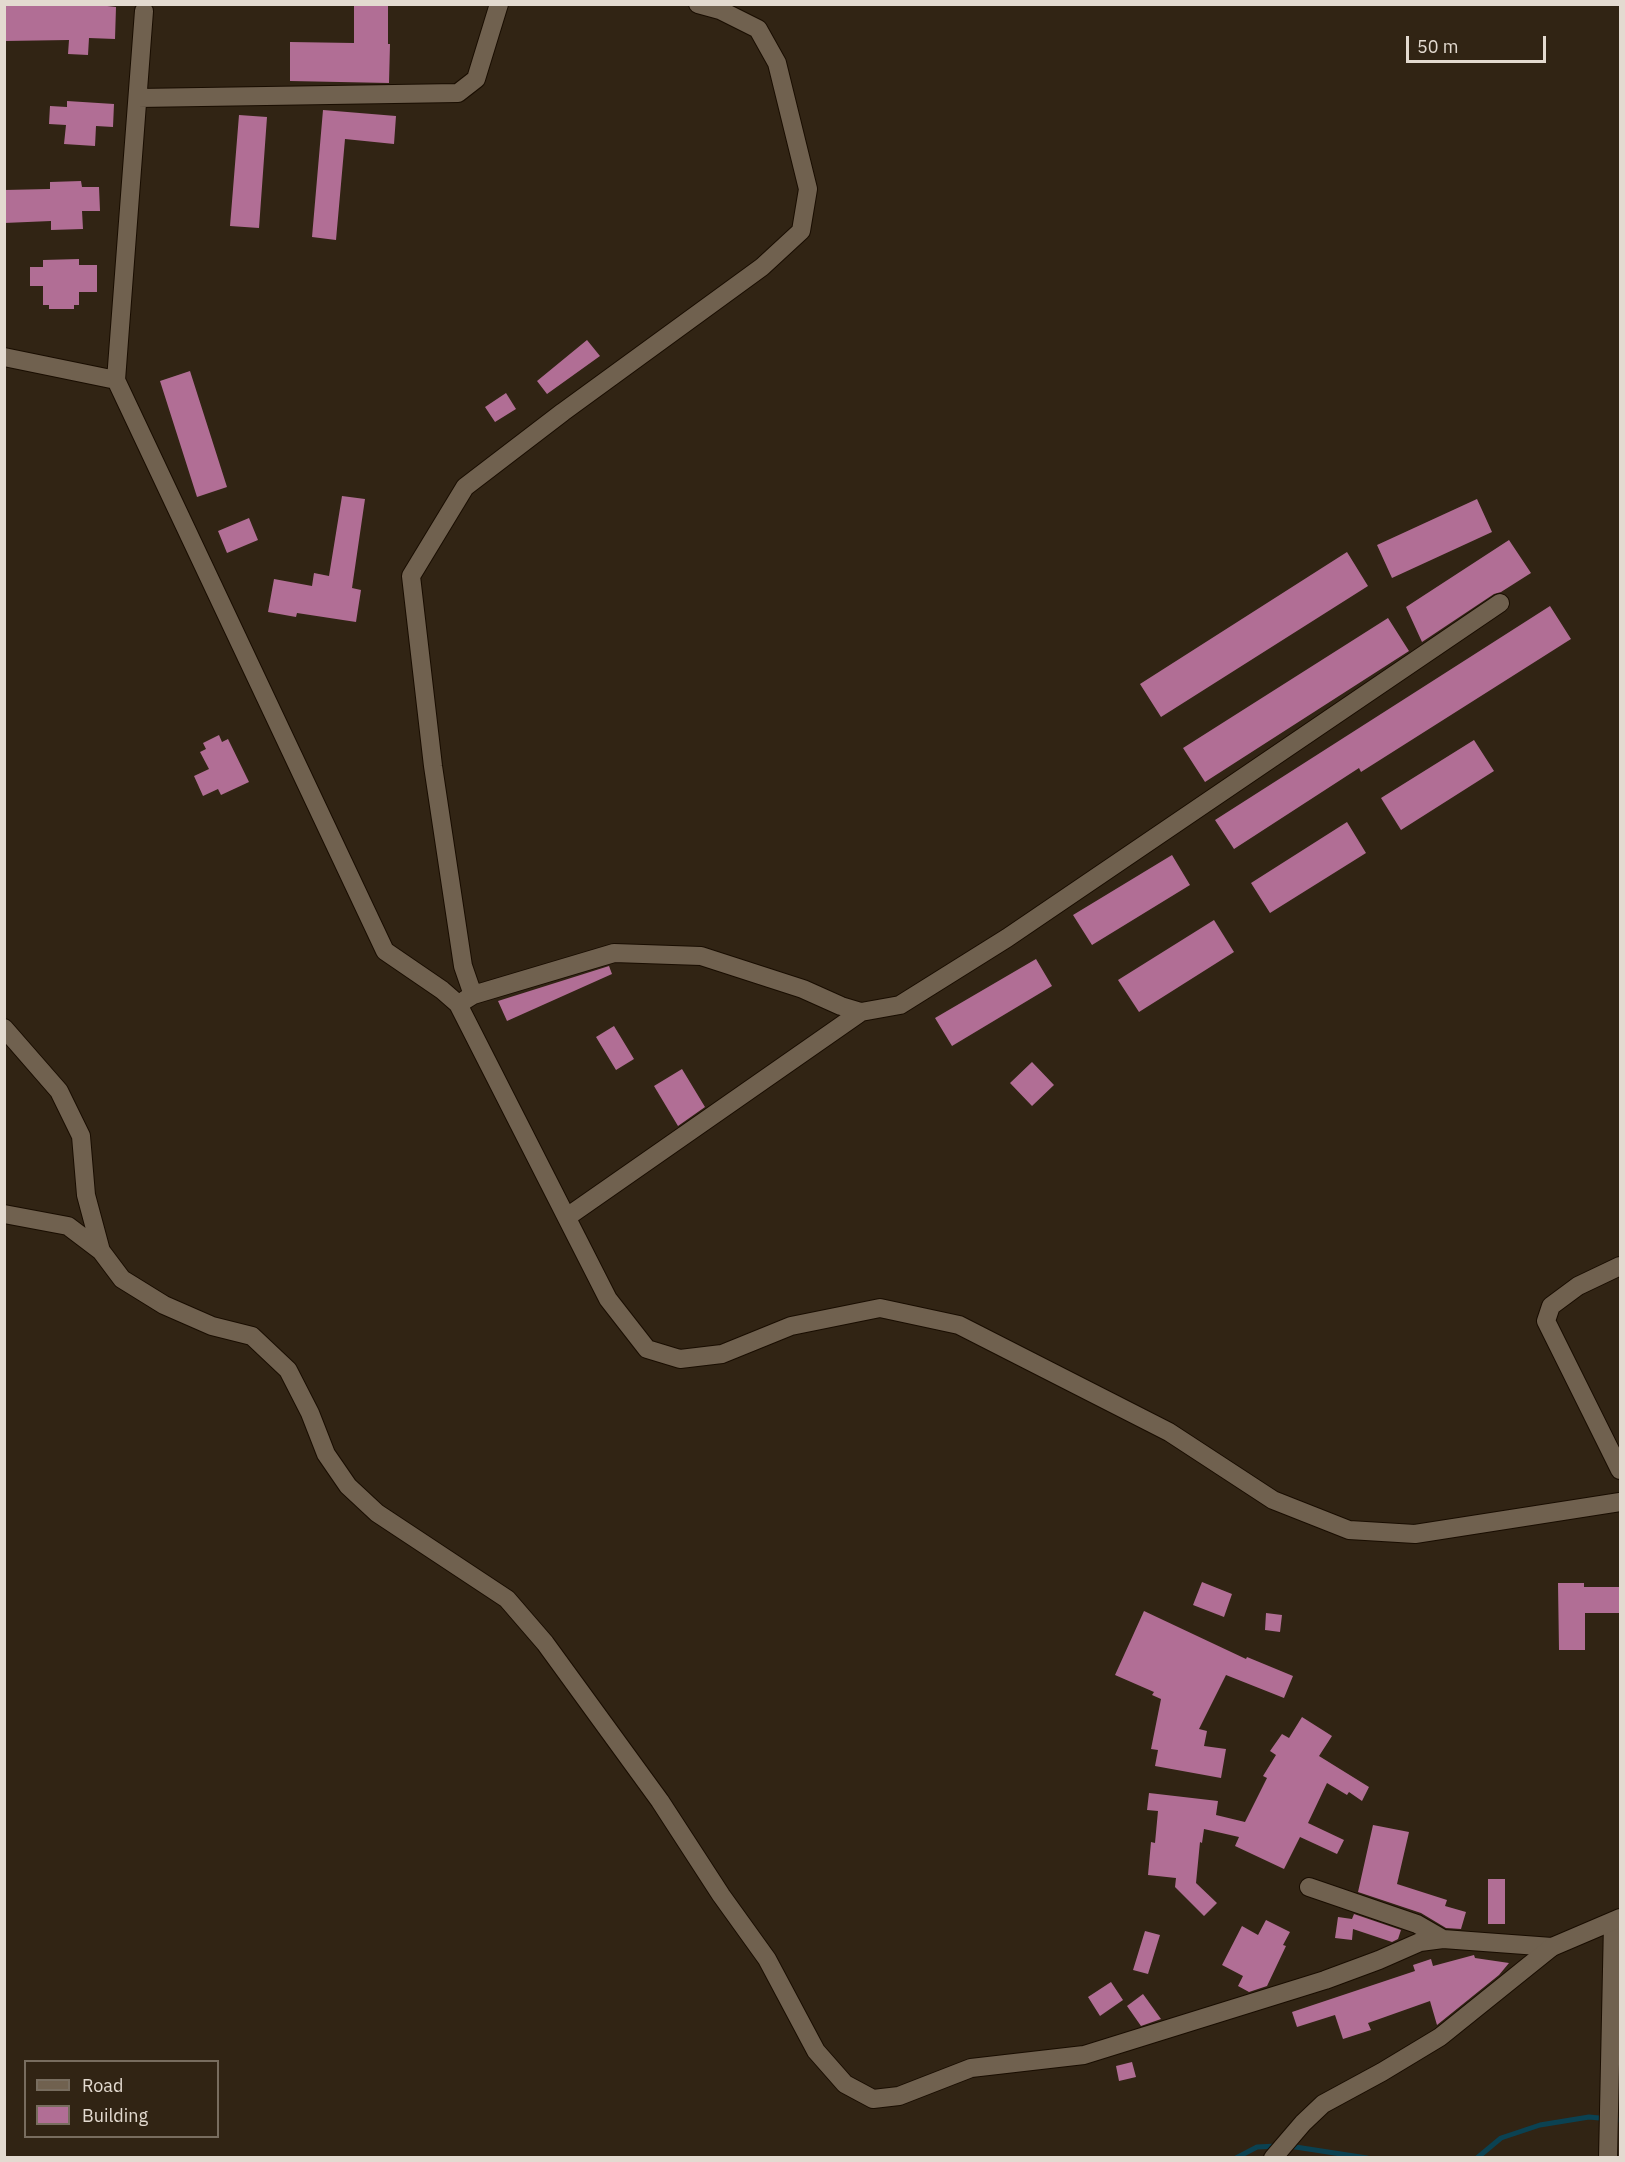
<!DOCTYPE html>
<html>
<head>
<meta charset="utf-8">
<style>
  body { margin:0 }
  #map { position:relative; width:1625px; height:2162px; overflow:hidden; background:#312414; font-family:"IBM Plex Sans",sans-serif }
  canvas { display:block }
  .frame { position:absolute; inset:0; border:6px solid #e3dad0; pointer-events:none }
  .legend { position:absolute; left:24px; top:2060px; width:195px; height:78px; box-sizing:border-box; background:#312414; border:2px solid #786d5f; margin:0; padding:8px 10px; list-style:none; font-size:18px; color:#e3dad0 }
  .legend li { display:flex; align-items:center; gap:12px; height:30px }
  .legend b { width:30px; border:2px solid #786d5f }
  .scale { position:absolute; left:1406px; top:36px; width:140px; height:27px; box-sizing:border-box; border:3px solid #e3dad0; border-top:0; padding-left:8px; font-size:18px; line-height:21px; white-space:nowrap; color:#e3dad0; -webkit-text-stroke:4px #312414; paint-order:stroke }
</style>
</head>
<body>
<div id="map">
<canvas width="1625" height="2162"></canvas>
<div class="frame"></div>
<ul class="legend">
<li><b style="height:8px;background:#70614f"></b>Road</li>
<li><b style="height:16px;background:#b16e95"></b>Building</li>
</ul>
<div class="scale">50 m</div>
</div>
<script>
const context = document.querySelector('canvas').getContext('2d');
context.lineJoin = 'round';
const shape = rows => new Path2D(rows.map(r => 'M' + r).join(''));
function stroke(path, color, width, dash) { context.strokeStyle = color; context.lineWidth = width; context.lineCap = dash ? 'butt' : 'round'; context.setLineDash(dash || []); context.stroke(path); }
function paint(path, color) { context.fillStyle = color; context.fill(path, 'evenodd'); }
const stream = shape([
  [1289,2146,1367,2158],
  [1236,2158,1257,2147,1277,2146],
  [1477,2158,1501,2138,1540,2125,1589,2117,1620,2120]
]);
const building = shape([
  [4,4,90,4,116,7,115,39,89,38,88,55,68,54,69,40,4,41],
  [354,4,388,4,388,44,390,44,389,83,290,81,290,42,354,43],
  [67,101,114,104,113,127,96,126,95,146,64,144,66,125,49,124,50,106,67,107],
  [323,110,396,116,394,144,345,139,336,240,312,237],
  [239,115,267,117,259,228,230,226],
  [81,181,82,187,99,187,100,211,82,211,83,229,51,230,51,221,4,223,4,190,50,189,50,182],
  [79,259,79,265,97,265,97,292,79,292,79,305,74,305,74,309,49,309,49,305,43,305,43,286,30,286,30,267,43,267,43,260],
  [587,340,600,356,547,394,537,381],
  [190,371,227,487,197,497,160,381],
  [506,393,516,409,495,422,485,407],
  [342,496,365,499,352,588,361,590,356,622,297,613,296,617,268,612,274,579,312,586,314,573,329,576],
  [1477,499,1492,532,1392,578,1377,545],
  [249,518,258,540,227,553,218,531],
  [1509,540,1531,573,1501,592,1494,594,1422,642,1406,607],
  [1347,552,1368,586,1161,717,1140,684],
  [1550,606,1571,639,1361,772,1359,768,1234,849,1215,820],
  [1388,618,1409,651,1205,782,1183,748],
  [219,735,222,742,228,739,249,782,221,795,218,789,203,796,194,776,209,769,200,752,206,749,203,743],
  [1474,740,1494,771,1401,830,1381,798],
  [1347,822,1366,853,1270,913,1251,883],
  [1172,855,1190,885,1092,945,1073,915],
  [1214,920,1234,952,1139,1012,1118,980],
  [1036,959,1052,986,952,1046,935,1018],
  [609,966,612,974,507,1021,498,1001],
  [614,1026,634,1059,616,1070,596,1037],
  [1032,1062,1054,1085,1032,1106,1010,1083],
  [682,1069,705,1107,678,1126,654,1086],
  [1202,1582,1232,1594,1224,1617,1193,1605],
  [1558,1583,1584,1583,1584,1587,1620,1587,1620,1613,1585,1613,1585,1650,1559,1650],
  [1144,1611,1246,1659,1247,1657,1293,1676,1284,1698,1226,1675,1199,1729,1207,1731,1204,1746,1226,1749,1221,1778,1155,1766,1158,1750,1151,1749,1161,1699,1152,1695,1154,1692,1115,1675],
  [1266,1613,1282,1615,1280,1632,1265,1630],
  [1302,1717,1332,1736,1319,1756,1369,1787,1362,1801,1349,1792,1347,1795,1327,1783,1308,1823,1344,1840,1337,1854,1300,1837,1284,1869,1235,1846,1239,1837,1204,1829,1202,1843,1200,1842,1196,1883,1217,1903,1204,1916,1175,1887,1176,1878,1148,1875,1151,1842,1155,1843,1158,1811,1147,1810,1149,1793,1218,1801,1216,1815,1245,1822,1267,1778,1263,1776,1276,1755,1270,1751,1282,1734,1289,1738],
  [1373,1825,1409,1832,1397,1884,1447,1900,1445,1906,1466,1912,1461,1929,1446,1928,1421,1913,1358,1892],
  [1488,1879,1505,1879,1505,1924,1488,1924],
  [1354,1914,1401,1930,1398,1939,1392,1942,1353,1929,1352,1940,1335,1938,1338,1917,1352,1919],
  [1266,1920,1290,1932,1283,1945,1286,1946,1267,1986,1249,1992,1238,1986,1243,1976,1222,1965,1242,1926,1258,1935],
  [1145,1931,1160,1935,1148,1974,1133,1970],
  [1474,1955,1475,1958,1509,1963,1499,1975,1437,2025,1430,2001,1368,2023,1371,2030,1343,2039,1335,2015,1297,2027,1292,2012,1415,1971,1413,1965,1431,1959,1433,1966],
  [1111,1982,1123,2000,1100,2016,1088,1997],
  [1143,1994,1161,2019,1141,2026,1127,2006],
  [1132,2062,1136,2077,1119,2081,1116,2066]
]);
const street = shape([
  [138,98,458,93,476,79,499,4],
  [4,357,116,380,385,951,442,990,458,1004,608,1299,647,1349,680,1359,722,1354,791,1326,880,1308,959,1325,1169,1432,1273,1500,1349,1530,1415,1534,1620,1502],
  [116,380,144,11],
  [473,995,463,966,433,766,411,576,465,487,563,412,762,267,801,231,808,189,777,63,758,29,720,10,698,4],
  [465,1000,473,995,614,953,701,956,803,989,841,1006,861,1012,900,1005,1007,938,1500,603],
  [4,1028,59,1091,81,1136,86,1195,101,1251],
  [4,1214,68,1226,101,1251,122,1279,164,1305,212,1326,252,1336,288,1370,310,1413,326,1454,348,1486,377,1513,507,1599,545,1643,660,1801,721,1895,767,1959,816,2051,845,2084,873,2099,899,2096,971,2068,1084,2055,1325,1980,1379,1960,1420,1942,1443,1939,1552,1947],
  [567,1217,861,1012],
  [1620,1266,1578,1286,1551,1306,1546,1321,1620,1470],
  [1309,1887,1417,1924,1443,1939],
  [1608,2158,1613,1923]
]);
const secondary = shape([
  [1273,2158,1303,2123,1323,2104,1382,2072,1440,2037,1552,1947,1620,1918]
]);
stroke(stream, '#0b4252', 5);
paint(building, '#b16e95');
stroke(street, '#190d01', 20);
stroke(secondary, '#190d01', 20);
stroke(street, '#70614f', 18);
stroke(secondary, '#70614f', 18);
</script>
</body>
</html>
